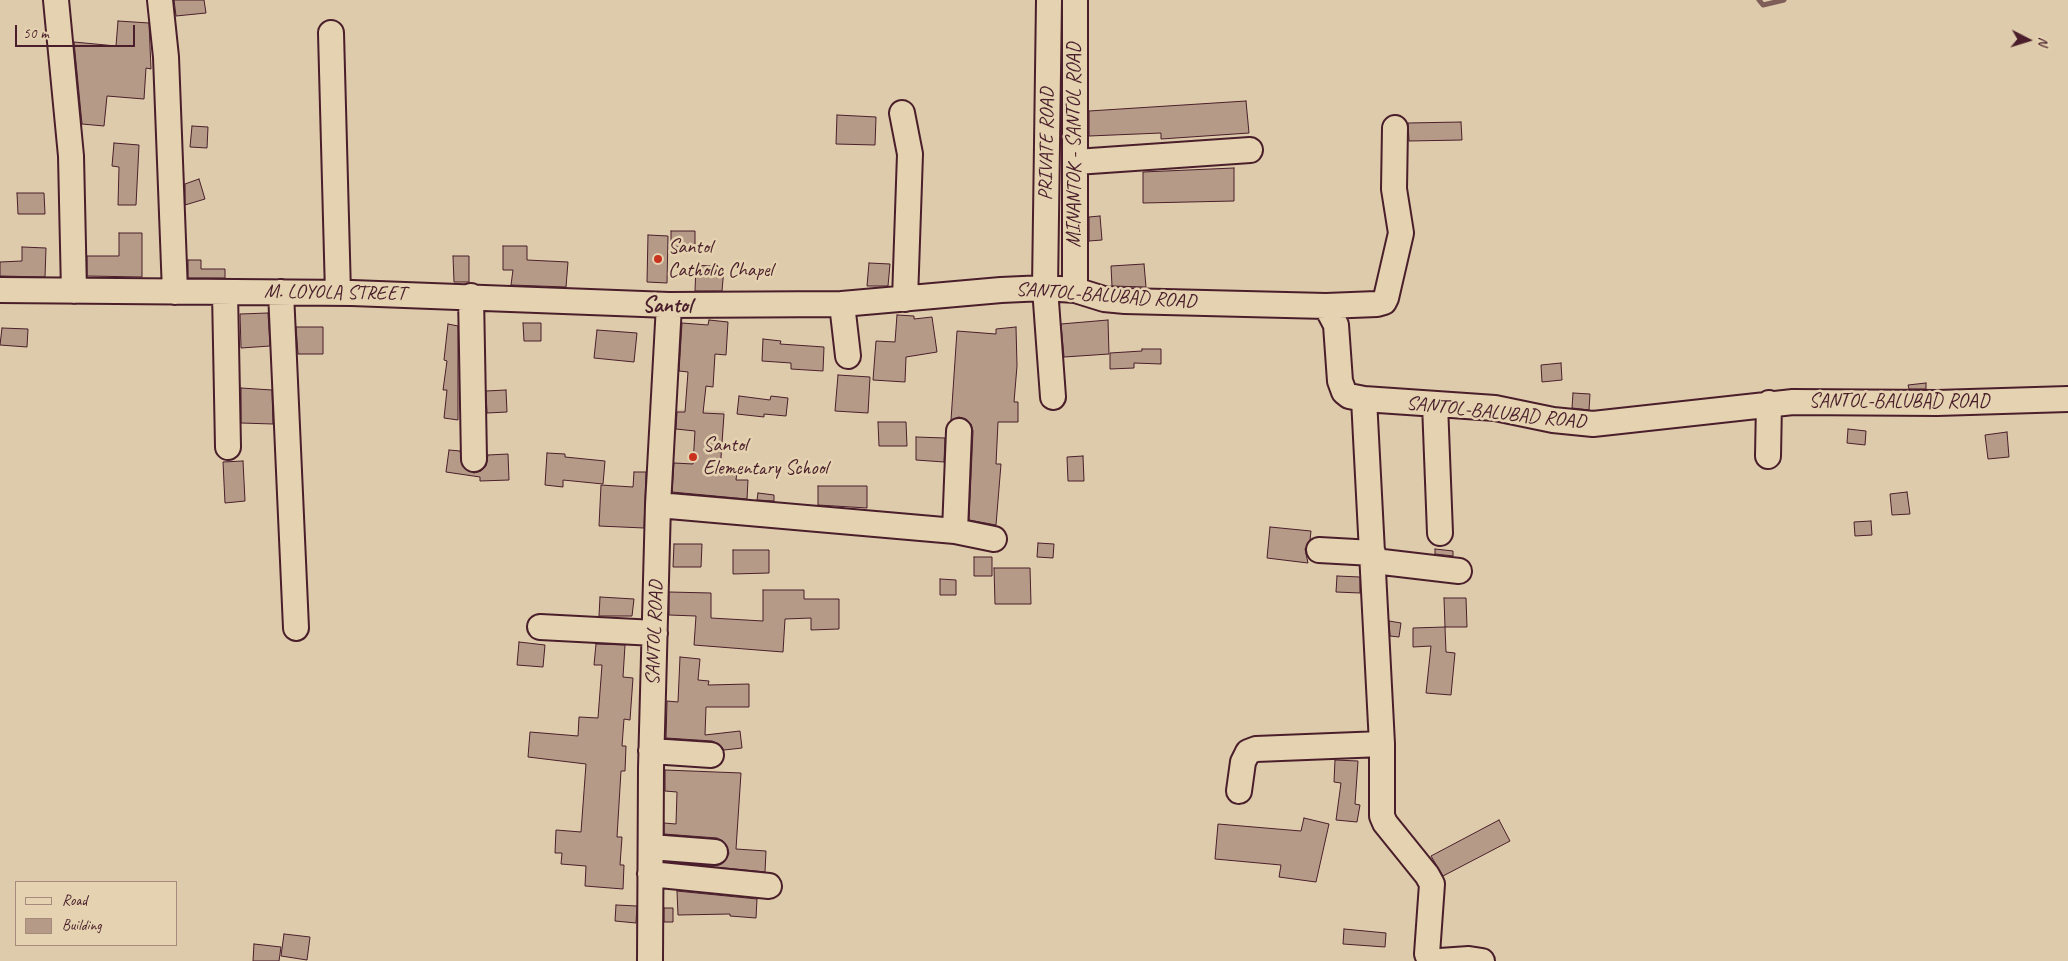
<!DOCTYPE html>
<style>
body{margin:0}
#map{position:relative;width:2068px;height:961px;overflow:hidden;background:#decbab;font-family:Caveat,sans-serif}
canvas{display:block}
.legend{position:absolute;left:15px;top:881px;width:162px;height:65px;box-sizing:border-box;background:#e4d2b0;border:1px solid #a68a7b;margin:0;padding:6px 9px;list-style:none;font-size:15px;color:#4a1f2b}
.legend li{display:flex;align-items:center;gap:10px;height:25px}
.legend b{width:25px;border:1px solid #a68a7b}
.north{position:absolute;left:2003px;top:15px;width:50px;height:50px;-webkit-text-stroke:4px #e4d2b0;paint-order:stroke;rotate:95deg;font-size:14px;font-weight:700;line-height:20px;text-align:center;color:#4a1f2b}
.north::after{content:'';display:block;margin:auto;width:18px;height:22px;background:#4a1f2b;clip-path:polygon(50% 0,100% 100%,50% 72%,0 100%)}
.scale{position:absolute;left:15px;top:25px;width:120px;height:22px;box-sizing:border-box;border:2px solid #4a1f2b;border-top:0;padding-left:6px;font-size:15px;line-height:18px;white-space:nowrap;color:#4a1f2b;-webkit-text-stroke:4px #e4d2b0;paint-order:stroke}
</style>
<div id="map">
<canvas width="2068" height="961"></canvas>
<ul class="legend">
<li><b style="height:6px;background:#e4d2b0"></b>Road</li>
<li><b style="height:14px;background:#b59a87"></b>Building</li>
</ul>
<div class="north">N</div>
<div class="scale">50 m</div>
</div>
<script>
const ctx = document.querySelector('canvas').getContext('2d');
ctx.lineJoin = 'round';
function fill(path, color) {
  ctx.fillStyle = color;
  ctx.fill(path, 'evenodd');
}
function toPath(rows) {
  const path = new Path2D();
  for (const r of rows) {
    path.moveTo(r[0], r[1]);
    for (let i = 2; i < r.length; i += 2) path.lineTo(r[i], r[i + 1]);
  }
  return path;
}
function stroke(path, color, width, dash) {
  ctx.strokeStyle = color;
  ctx.lineWidth = width;
  ctx.lineCap = dash ? 'butt' : 'round';
  ctx.setLineDash(dash || []);
  ctx.stroke(path);
}
function write(font, color, halo, rows, align = 'center') {
  ctx.font = font + ' Caveat,sans-serif';
  ctx.lineWidth = 5;
  ctx.setLineDash([]);
  ctx.textBaseline = 'middle';
  ctx.strokeStyle = halo;
  ctx.fillStyle = color;
  for (const [text, x, y, turn = 0] of rows) {
    ctx.save();
    ctx.translate(x, y);
    ctx.rotate((+turn || 0) * Math.PI / 180);
    ctx.textAlign = isNaN(turn) ? turn : align;
    if (halo) ctx.strokeText(text, 0, 0);
    ctx.fillText(text, 0, 0);
    ctx.restore();
  }
}
fill(toPath([
 [667,409,725,411,719,506,662,503]
]), '#d2bca0');
stroke(toPath([
 [1759,0,1763,5,1784,0]
]), '#7f5d59', 5);
const building = toPath([
 [174,0,204,0,206,13,176,16,174,0],
 [118,21,149,23,151,69,146,68,144,99,107,96,104,126,82,124,74,42,116,46,118,21],
 [1246,101,1249,133,1161,139,1161,133,1089,136,1089,111,1246,101],
 [837,115,876,117,875,145,836,144,837,115],
 [1461,122,1462,140,1409,141,1408,123,1461,122],
 [192,126,208,127,207,148,190,147,192,126],
 [114,143,139,145,136,205,118,205,119,167,112,166,114,143],
 [1234,168,1234,201,1143,203,1143,172,1234,168],
 [199,179,205,199,185,205,185,184,199,179],
 [17,193,44,193,45,214,18,214,17,193],
 [1100,216,1102,240,1089,241,1089,217,1100,216],
 [671,231,695,231,695,247,671,247,671,231],
 [119,233,142,233,142,277,87,276,87,256,119,256,119,233],
 [648,235,668,236,667,283,647,282,648,235],
 [503,246,527,246,527,260,568,262,566,287,511,285,513,270,503,270,503,246],
 [22,247,46,248,45,277,0,276,0,262,22,261,22,247],
 [453,256,469,256,469,282,454,282,453,256],
 [188,260,201,260,201,269,225,269,225,278,188,278,188,260],
 [869,263,890,264,888,286,867,286,869,263],
 [1144,264,1146,287,1112,286,1111,266,1144,264],
 [696,265,724,267,722,291,695,291,696,265],
 [268,313,270,346,241,348,240,314,268,313],
 [897,315,914,316,914,319,932,317,937,352,906,357,905,382,873,380,876,341,895,342,897,315],
 [709,320,728,322,726,355,715,354,713,387,706,386,703,413,724,414,720,471,737,472,736,480,748,480,747,499,672,492,674,463,693,464,695,431,676,429,677,412,685,412,688,372,679,371,682,323,708,325,709,320],
 [1108,320,1109,354,1064,357,1061,324,1108,320],
 [523,323,541,323,541,341,524,341,523,323],
 [448,324,458,326,458,420,444,418,447,390,443,390,447,361,444,360,448,324],
 [296,327,323,327,323,354,298,354,296,327],
 [1016,327,1017,366,1014,402,1018,402,1018,422,998,422,996,464,1001,464,996,525,969,520,973,431,971,424,966,419,959,417,951,420,957,331,996,334,996,329,1016,327],
 [2,328,28,329,27,347,0,345,2,328],
 [597,330,637,333,634,362,594,358,597,330],
 [763,339,781,341,780,344,824,347,823,371,791,369,791,363,762,361,763,339],
 [1142,349,1161,349,1161,364,1134,363,1134,368,1110,369,1110,353,1142,351,1142,349],
 [1561,363,1562,380,1542,382,1541,365,1561,363],
 [838,375,870,377,868,413,835,411,838,375],
 [1926,383,1926,389,1909,389,1908,385,1926,383],
 [241,388,272,390,273,424,241,423,241,388],
 [506,390,507,412,487,413,486,391,506,390],
 [1573,393,1590,394,1589,410,1572,408,1573,393],
 [739,396,770,400,771,396,788,398,786,416,764,414,764,417,737,414,739,396],
 [878,422,906,422,907,446,879,446,878,422],
 [1848,429,1866,431,1865,445,1847,443,1848,429],
 [2007,432,2009,457,1988,459,1985,435,2007,432],
 [916,437,945,438,944,462,916,460,916,437],
 [449,450,460,451,463,466,474,473,481,471,486,466,488,455,508,454,509,480,480,481,480,477,446,472,449,450],
 [547,453,565,454,565,457,605,461,603,484,563,480,563,487,545,485,547,453],
 [1083,456,1084,481,1068,481,1067,457,1083,456],
 [243,461,245,501,225,503,223,462,243,461],
 [634,472,646,472,644,528,599,526,601,485,633,487,634,472],
 [818,486,867,486,867,508,818,505,818,486],
 [1907,492,1910,514,1892,515,1890,494,1907,492],
 [758,493,774,495,774,501,757,500,758,493],
 [1871,521,1872,535,1855,536,1854,522,1871,521],
 [1270,527,1311,531,1310,540,1305,549,1308,563,1267,558,1270,527],
 [1038,543,1054,544,1053,558,1037,557,1038,543],
 [674,544,702,544,701,567,673,567,674,544],
 [1435,549,1453,551,1453,556,1435,554,1435,549],
 [733,550,769,550,769,573,733,574,733,550],
 [974,557,992,557,992,576,974,576,974,557],
 [994,568,1030,568,1031,604,995,604,994,568],
 [1337,576,1360,577,1360,593,1336,592,1337,576],
 [940,579,956,580,956,595,940,595,940,579],
 [763,590,804,590,804,599,839,599,839,629,811,630,811,618,785,619,783,652,694,645,696,616,669,615,669,592,711,593,711,618,763,621,763,590],
 [600,597,634,599,632,616,599,616,600,597],
 [1444,598,1466,598,1467,627,1445,627,1444,598],
 [1389,621,1401,623,1399,637,1390,636,1389,621],
 [1445,627,1446,652,1455,653,1451,695,1426,693,1431,646,1413,647,1413,628,1445,627],
 [519,642,545,645,543,667,517,665,519,642],
 [596,644,625,645,623,677,633,678,630,720,624,719,622,746,626,746,625,771,621,771,617,837,622,837,620,865,624,865,623,889,585,886,586,866,561,864,562,853,555,853,556,830,581,832,586,764,528,757,530,732,578,736,579,717,598,718,602,665,594,665,596,644],
 [680,657,700,659,698,680,709,681,708,685,749,684,749,707,706,707,705,735,740,731,742,748,724,750,719,744,712,741,666,738,667,701,678,702,680,657],
 [1335,760,1358,761,1355,804,1360,805,1357,822,1336,820,1341,783,1334,782,1335,760],
 [665,770,741,773,736,849,766,851,765,872,673,863,714,866,726,860,729,853,723,841,717,838,664,834,664,823,676,824,677,792,665,791,665,770],
 [1304,818,1329,824,1316,882,1279,877,1281,865,1215,859,1218,824,1301,831,1304,818],
 [1499,820,1510,841,1443,876,1431,856,1499,820],
 [677,891,757,899,756,918,730,916,730,914,678,915,677,891],
 [616,905,637,906,636,923,615,921,616,905],
 [664,908,673,908,673,922,664,922,664,908],
 [1344,929,1386,933,1385,947,1343,944,1344,929],
 [284,934,310,937,307,960,281,956,284,934],
 [254,944,281,947,279,961,253,961,254,944]
]);
fill(building, '#b59a87');
stroke(building, '#4a1f2b', 1);
const minor = toPath([
 [56,0,71,156,74,291],
 [160,0,166,57,175,292],
 [1049,0,1045,288,1053,397],
 [331,33,338,293],
 [902,113,910,154,905,299],
 [1076,162,1250,150],
 [0,290,352,293,669,305,842,304,1001,290,1045,288,1075,290,1104,299,1125,301,1326,306,1336,325,1340,381,1344,392,1349,396,1364,399,1495,408,1553,420,1593,424,1793,402,1937,403,2068,399],
 [1075,290,1075,0],
 [225,292,228,447],
 [281,292,296,628],
 [471,296,474,459],
 [842,304,848,356],
 [1326,306,1377,304,1384,302,1386,298,1401,233,1394,189,1395,128],
 [1364,399,1382,744,1382,816,1385,823,1427,875,1432,884,1427,954,1430,961],
 [1435,404,1440,533],
 [1768,456,1769,403],
 [658,505,955,531,994,539],
 [955,531,959,431],
 [1319,550,1373,553],
 [1374,561,1459,571],
 [540,627,655,633],
 [651,751,711,755],
 [1239,791,1243,762,1248,752,1256,749,1382,744],
 [651,847,715,852],
 [650,874,769,886],
 [650,961,651,768,658,505,669,305],
 [1440,961,1469,959,1482,961]
]);
stroke(minor, '#4a1f2b', 28);
stroke(minor, '#e4d2b0', 24);
for (const [x, y, r, color] of [
 [658,259,5,"#c8321e"],
 [693,457,5,"#c8321e"]
]) {
  const dot = new Path2D();
  dot.arc(x, y, r, 0, 2 * Math.PI);
  ctx.fillStyle = color;
  ctx.fill(dot);
  stroke(dot, '#e4d2b0', 2);
}
write('20px', '#4a1f2b', '#e4d2b0', [
 ["PRIVATE ROAD",1047,144,-89],
 ["MINANTOK - SANTOL ROAD",1075,145,-90],
 ["M. LOYOLA STREET",335,293,1],
 ["SANTOL-BALUBAD ROAD",1106,296,4],
 ["SANTOL-BALUBAD ROAD",1899,402],
 ["SANTOL-BALUBAD ROAD",1496,413,6],
 ["SANTOL ROAD",655,633,-88]
]);
write('20px', '#4a1f2b', '#e4d2b0', [
 ["Santol",668,248],
 ["Catholic Chapel",668,271],
 ["Santol",703,446],
 ["Elementary School",703,469]
], 'left');
write('bold 22px', '#4a1f2b', '#e4d2b0', [
 ["Santol",667,306]
]);
</script>
